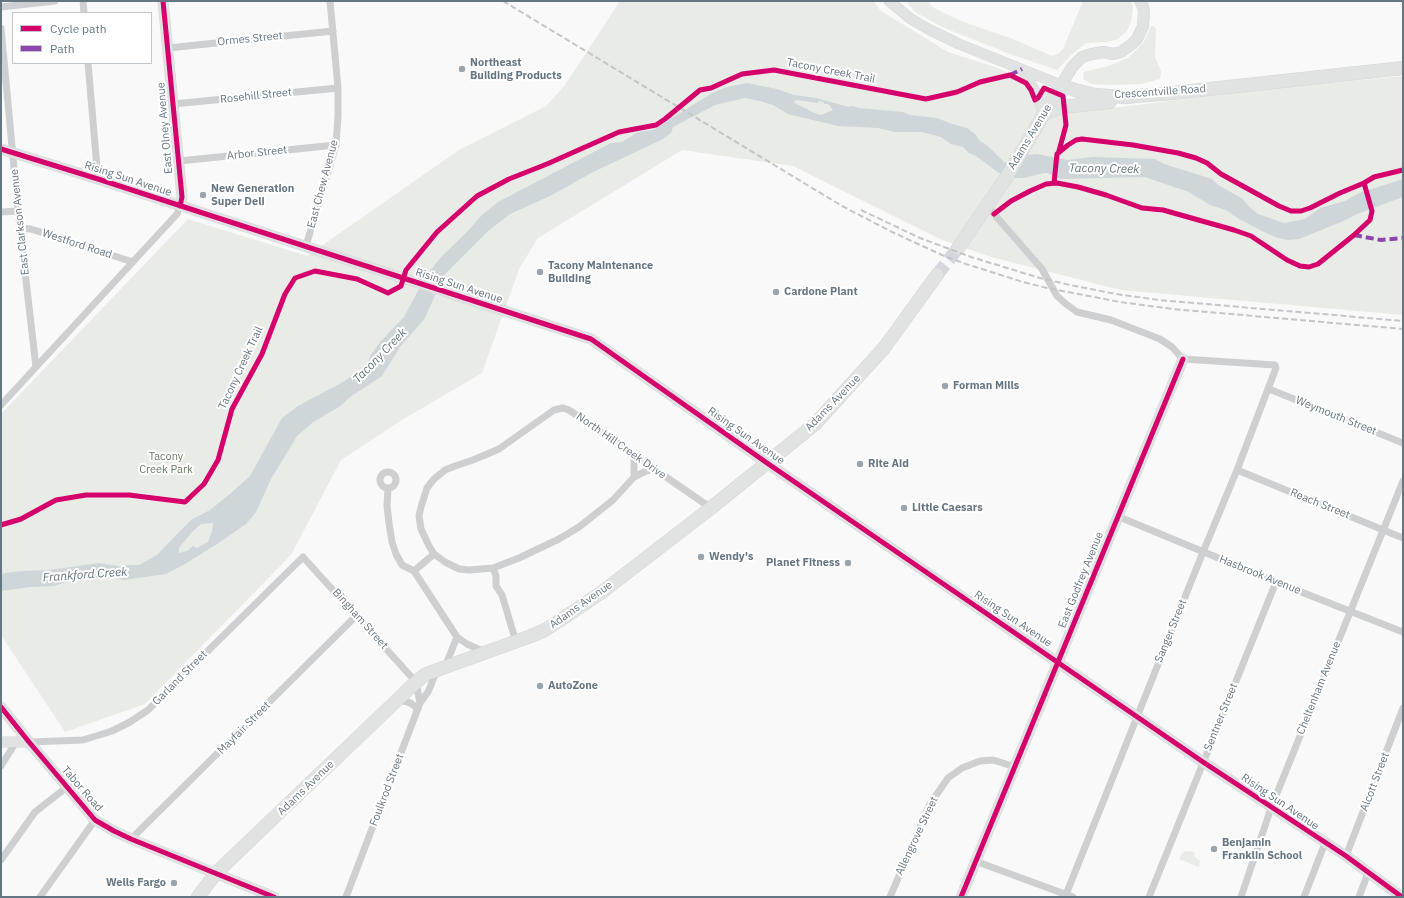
<!DOCTYPE html>
<style>
body{margin:0}
#map{position:relative;width:1404px;height:898px;overflow:hidden;background:#f9f9f9;font-family:"IBM Plex Sans",sans-serif}
canvas{display:block}
.frame{position:absolute;inset:0;border:2px solid #657683;pointer-events:none}
.legend{position:absolute;left:12px;top:12px;width:140px;height:52px;box-sizing:border-box;background:#fff;border:1px solid #c1c8cd;margin:0;padding:5px 7px;list-style:none;font-size:12px;color:#657683}
.legend li{display:flex;align-items:center;gap:8px;height:20px}
.legend b{width:20px;border:1px solid #c1c8cd}
</style>
<div id="map">
<canvas width="1404" height="898"></canvas>
<div class="frame"></div>
<ul class="legend">
<li><b style="height:5px;background:#d6006c"></b>Cycle path</li>
<li><b style="height:5px;background:#8e44ad"></b>Path</li>
</ul>
</div>
<script>
const ctx = document.querySelector('canvas').getContext('2d');
ctx.lineJoin = 'round';
function fill(path, color) {
  ctx.fillStyle = color;
  ctx.fill(path, 'evenodd');
}
function toPath(rows) {
  const path = new Path2D();
  for (const r of rows) {
    if (r.length === 3) {
      path.moveTo(r[0] + r[2], r[1]);
      path.arc(r[0], r[1], r[2], 0, 2 * Math.PI);
      continue;
    }
    path.moveTo(r[0], r[1]);
    for (let i = 2; i < r.length; i += 2) path.lineTo(r[i], r[i + 1]);
  }
  return path;
}
function stroke(path, color, width, dash) {
  ctx.strokeStyle = color;
  ctx.lineWidth = width;
  ctx.lineCap = dash ? 'butt' : 'round';
  ctx.setLineDash(dash || []);
  ctx.stroke(path);
}
function write(font, color, halo, rows, align = 'center') {
  ctx.font = font + ' "IBM Plex Sans",sans-serif';
  ctx.lineWidth = 4;
  ctx.setLineDash([]);
  ctx.textBaseline = 'middle';
  ctx.strokeStyle = halo;
  ctx.fillStyle = color;
  for (const [text, x, y, turn = 0] of rows) {
    ctx.save();
    ctx.translate(x, y);
    ctx.rotate((+turn || 0) * Math.PI / 180);
    ctx.textAlign = isNaN(turn) ? turn : align;
    if (halo) ctx.strokeText(text, 0, 0);
    ctx.fillText(text, 0, 0);
    ctx.restore();
  }
}
fill(toPath([
 [620,1,873,1,881,11,948,52,998,68,1087,111,1269,89,1403,76,1403,315,1121,290,991,257,940,239,793,166,682,150,538,238,519,269,482,373,402,420,341,460,291,555,145,704,65,732,1,635,1,414,188,219,307,256,459,150,546,106,565,85],
 [906,1,927,1,934,8,950,16,966,23,1013,39,1052,56,1058,54,1063,49,1083,1,1132,1,1133,8,1131,22,1127,31,1118,39,1107,42,1086,43,1071,55,1057,70,1010,54,942,27,915,12],
 [1151,26,1154,26,1156,29,1155,57,1161,71,1160,79,1141,84,1110,85,1092,84,1083,79,1084,72,1108,66,1128,58,1144,42],
 [1185,851,1194,852,1195,857,1200,861,1199,867,1179,859,1182,853]
]), '#e8ebe6');
fill(toPath([
 [747,83,777,89,794,95,816,98,849,107,853,106,859,108,903,112,910,115,937,118,952,124,967,128,975,134,980,141,988,146,1005,163,1020,156,1037,154,1067,160,1093,157,1155,159,1164,164,1212,179,1218,185,1243,199,1248,206,1258,214,1284,223,1305,219,1320,208,1345,201,1359,193,1403,179,1403,197,1357,214,1341,222,1299,239,1288,240,1275,237,1262,231,1239,219,1226,210,1210,205,1189,192,1145,177,1061,179,1048,173,1044,173,1024,178,1012,178,999,173,976,156,969,153,963,147,951,144,941,137,922,132,894,132,878,128,838,126,788,114,773,105,760,101,745,98,715,105,673,127,671,133,661,140,593,172,550,196,510,214,488,231,444,275,425,318,400,347,382,376,350,397,339,407,313,422,297,436,271,479,256,512,246,524,217,544,185,564,166,574,124,580,108,576,98,578,88,575,74,581,63,583,54,586,30,587,1,591,1,575,5,573,22,571,49,570,99,563,124,567,127,565,139,565,157,555,191,520,210,510,231,493,250,476,282,418,298,406,343,382,366,367,371,355,380,342,404,317,426,276,441,257,467,232,482,215,498,202,611,143,622,142,638,132,653,130,712,93,727,87],
 [797,100,817,103,819,101,824,102,824,104,828,104,833,110,821,115,814,113,793,102],
 [213,523,212,532,208,542,197,548,193,546,187,551,179,553,179,548,192,532,201,524]
]), '#ced6d9');
stroke(toPath([
 [937,275,958,248]
]), '#d4d8dc', 13, [13, 6]);
const secondary = toPath([
 [163,1,182,197,180,206],
 [889,1,911,19,930,30,959,44,1061,85],
 [1022,69,1035,91,1044,114],
 [1,149,98,179,591,339,767,463,1203,762,1346,856,1402,897],
 [1,707,29,742,95,820,114,831,131,839,274,897],
 [1,742,29,742],
 [961,897,1183,359]
]);
const primary = toPath([
 [1061,85,1073,66,1082,57,1092,54,1103,52,1113,54,1121,52,1132,44,1137,39,1143,26,1144,12,1143,6,1140,1]
]);
const highway = toPath([
 [1044,114,1061,107,1110,102],
 [958,248,1006,178,1061,85,1075,90,1095,95,1125,97,1173,93,1403,68],
 [198,897,216,873,416,682,426,674,531,636,545,630,571,613,602,592,711,508,815,424,884,348,937,275]
]);
stroke(secondary, '#d5d6d7', 11);
stroke(primary, '#d5d6d7', 12);
stroke(highway, '#d5d6d6', 14);
stroke(toPath([
 [83,1,84,13],
 [1,7,55,1],
 [1,28,18,211,36,367],
 [168,48,333,31],
 [88,63,98,179],
 [173,104,338,88],
 [179,161,336,145],
 [987,206,1042,269,1057,296,1066,304,1077,312,1111,320,1160,339,1172,347,1183,359,1275,365,1276,368,1237,470,1203,552,1065,897],
 [1,212,18,211],
 [20,228,31,229,133,262],
 [306,246,336,145,338,116,338,88,330,1],
 [1269,389,1403,443],
 [1,405,177,214,180,206],
 [634,455,634,477],
 [655,469,646,471,634,477,613,500,579,527,559,539,519,558,493,568,469,570,459,569,445,562,434,554,429,546,421,529,419,516,421,507,427,488,434,479,445,470,455,466,473,460,499,449,554,410,563,408,569,410,711,508],
 [1237,470,1403,538],
 [388,480,8],
 [388,488,387,506,389,523,392,542,396,554,402,565,414,571,457,637],
 [1117,516,1276,582,1403,632],
 [493,568,496,576,496,586,502,595,516,642],
 [414,571,434,554],
 [445,667,457,637,467,644,485,652],
 [397,700,408,702,412,704,418,709],
 [420,703,428,692,437,670],
 [29,742,83,740,112,731,130,722,148,710,303,557,416,682,420,703,346,897],
 [1,766,16,742],
 [131,839,356,616],
 [1346,856,1403,708],
 [1,860,35,812,67,787],
 [975,861,1073,897],
 [40,897,95,820],
 [890,897,930,804,948,778,962,768,980,761,993,760,1015,767],
 [1149,897,1276,582],
 [1241,897,1271,808,1403,481],
 [1304,897,1325,843],
 [1359,897,1368,873]
]), '#cecfd0', 7);
stroke(secondary, '#e1e2e2', 10);
stroke(primary, '#e1e2e2', 11);
stroke(highway, '#e1e2e2', 13);
stroke(toPath([
 [503,1,842,206,892,232,942,255,966,264,1023,282,1047,288,1120,302,1173,309,1403,329],
 [861,210,920,238,971,257,1040,278,1070,285,1116,294,1159,300,1403,321]
]), '#c3c5c6', 2, [6, 3]);
stroke(toPath([
 [1010,75,1022,69],
 [1354,235,1381,240,1403,238]
]), '#8e44ad', 4, [8, 4]);
stroke(toPath([
 [163,1,182,197,180,206],
 [1,149,98,179,591,339,767,463,1203,762,1346,856,1402,897],
 [1054,183,1057,154,1068,145,1076,140,1082,139,1133,145,1178,153,1196,158,1207,163,1221,174,1279,206,1291,211,1301,211,1310,208,1340,193,1364,183,1374,177,1403,170],
 [994,214,1011,201,1030,191,1046,184,1057,183,1078,187,1106,195,1142,208,1163,210,1234,230,1251,236,1287,260,1300,266,1309,267,1318,264,1354,235,1370,220,1372,211,1364,183],
 [1,525,21,519,56,500,86,495,129,495,185,502,204,484,218,460,232,409,262,354,285,294,295,278,315,271,357,279,388,293,401,286,406,270,437,232,477,196,509,179,547,164,619,132,656,125,665,119,700,90,711,88,742,74,774,70,926,99,957,92,980,82,1010,75,1026,83,1031,90,1035,100,1038,98,1044,88,1063,96,1066,125,1059,151],
 [1,707,29,742,95,820,114,831,131,839,274,897],
 [961,897,1183,359]
]), '#d6006c', 5);
for (const [x, y, r, color] of [
 [462,69,4,"#99a4ac"],
 [203,195,4,"#99a4ac"],
 [540,272,4,"#99a4ac"],
 [776,292,4,"#99a4ac"],
 [945,386,4,"#99a4ac"],
 [860,464,4,"#99a4ac"],
 [904,508,4,"#99a4ac"],
 [701,557,4,"#99a4ac"],
 [848,563,4,"#99a4ac"],
 [540,686,4,"#99a4ac"],
 [1214,849,4,"#99a4ac"],
 [174,883,4,"#99a4ac"]
]) {
  const dot = new Path2D();
  dot.arc(x, y, r, 0, 2 * Math.PI);
  ctx.fillStyle = color;
  ctx.fill(dot);
  stroke(dot, '#fff', 1.5);
}
write('11px', '#657683', '#fff', [
 ["Ormes Street",250,39,-6],
 ["Tacony Creek Trail",831,71,11],
 ["Crescentville Road",1160,92,-4],
 ["Rosehill Street",256,96,-6],
 ["East Olney Avenue",165,128,-95],
 ["Adams Avenue",1030,137,-59],
 ["Arbor Street",257,153,-6],
 ["Rising Sun Avenue",128,179,18],
 ["East Chew Avenue",323,184,-75],
 ["East Clarkson Avenue",20,222,-96],
 ["Westford Road",77,244,18],
 ["Rising Sun Avenue",459,286,18],
 ["Tacony Creek Trail",241,368,-65],
 ["Adams Avenue",833,403,-46],
 ["Weymouth Street",1336,416,22],
 ["Rising Sun Avenue",746,436,35],
 ["North Hill Creek Drive",621,446,35],
 ["Reach Street",1320,504,22],
 ["Hasbrook Avenue",1260,575,22],
 ["East Godfrey Avenue",1081,580,-68],
 ["Adams Avenue",581,605,-35],
 ["Bingham Street",360,619,48],
 ["Rising Sun Avenue",1013,619,34],
 ["Sanger Street",1171,631,-68],
 ["Garland Street",180,678,-45],
 ["Cheltenham Avenue",1319,688,-68],
 ["Sentner Street",1221,717,-68],
 ["Mayfair Street",244,728,-45],
 ["Alcott Street",1375,782,-69],
 ["Adams Avenue",306,788,-44],
 ["Tabor Road",82,789,49],
 ["Foulkrod Street",387,790,-69],
 ["Rising Sun Avenue",1280,802,34],
 ["Allengrove Street",917,836,-65]
]);
write('bold 11px', '#657683', '#fff', [
 ["Northeast",470,63],
 ["Building Products",470,76],
 ["New Generation",211,189],
 ["Super Deli",211,202],
 ["Tacony Maintenance",548,266],
 ["Building",548,279],
 ["Cardone Plant",784,292],
 ["Forman Mills",953,386],
 ["Rite Aid",868,464],
 ["Little Caesars",912,508],
 ["Wendy's",709,557],
 ["Planet Fitness",840,563,"right"],
 ["AutoZone",548,686],
 ["Benjamin",1222,843],
 ["Franklin School",1222,856],
 ["Wells Fargo",166,883,"right"]
], 'left');
write('11px', '#687a64', '#fff', [
 ["Tacony",166,457],
 ["Creek Park",166,470]
]);
write('italic 12px', '#60757c', '#fff', [
 ["Tacony Creek",1104,169,1],
 ["Tacony Creek",380,356,-46],
 ["Frankford Creek",85,575,-4]
]);
</script>
